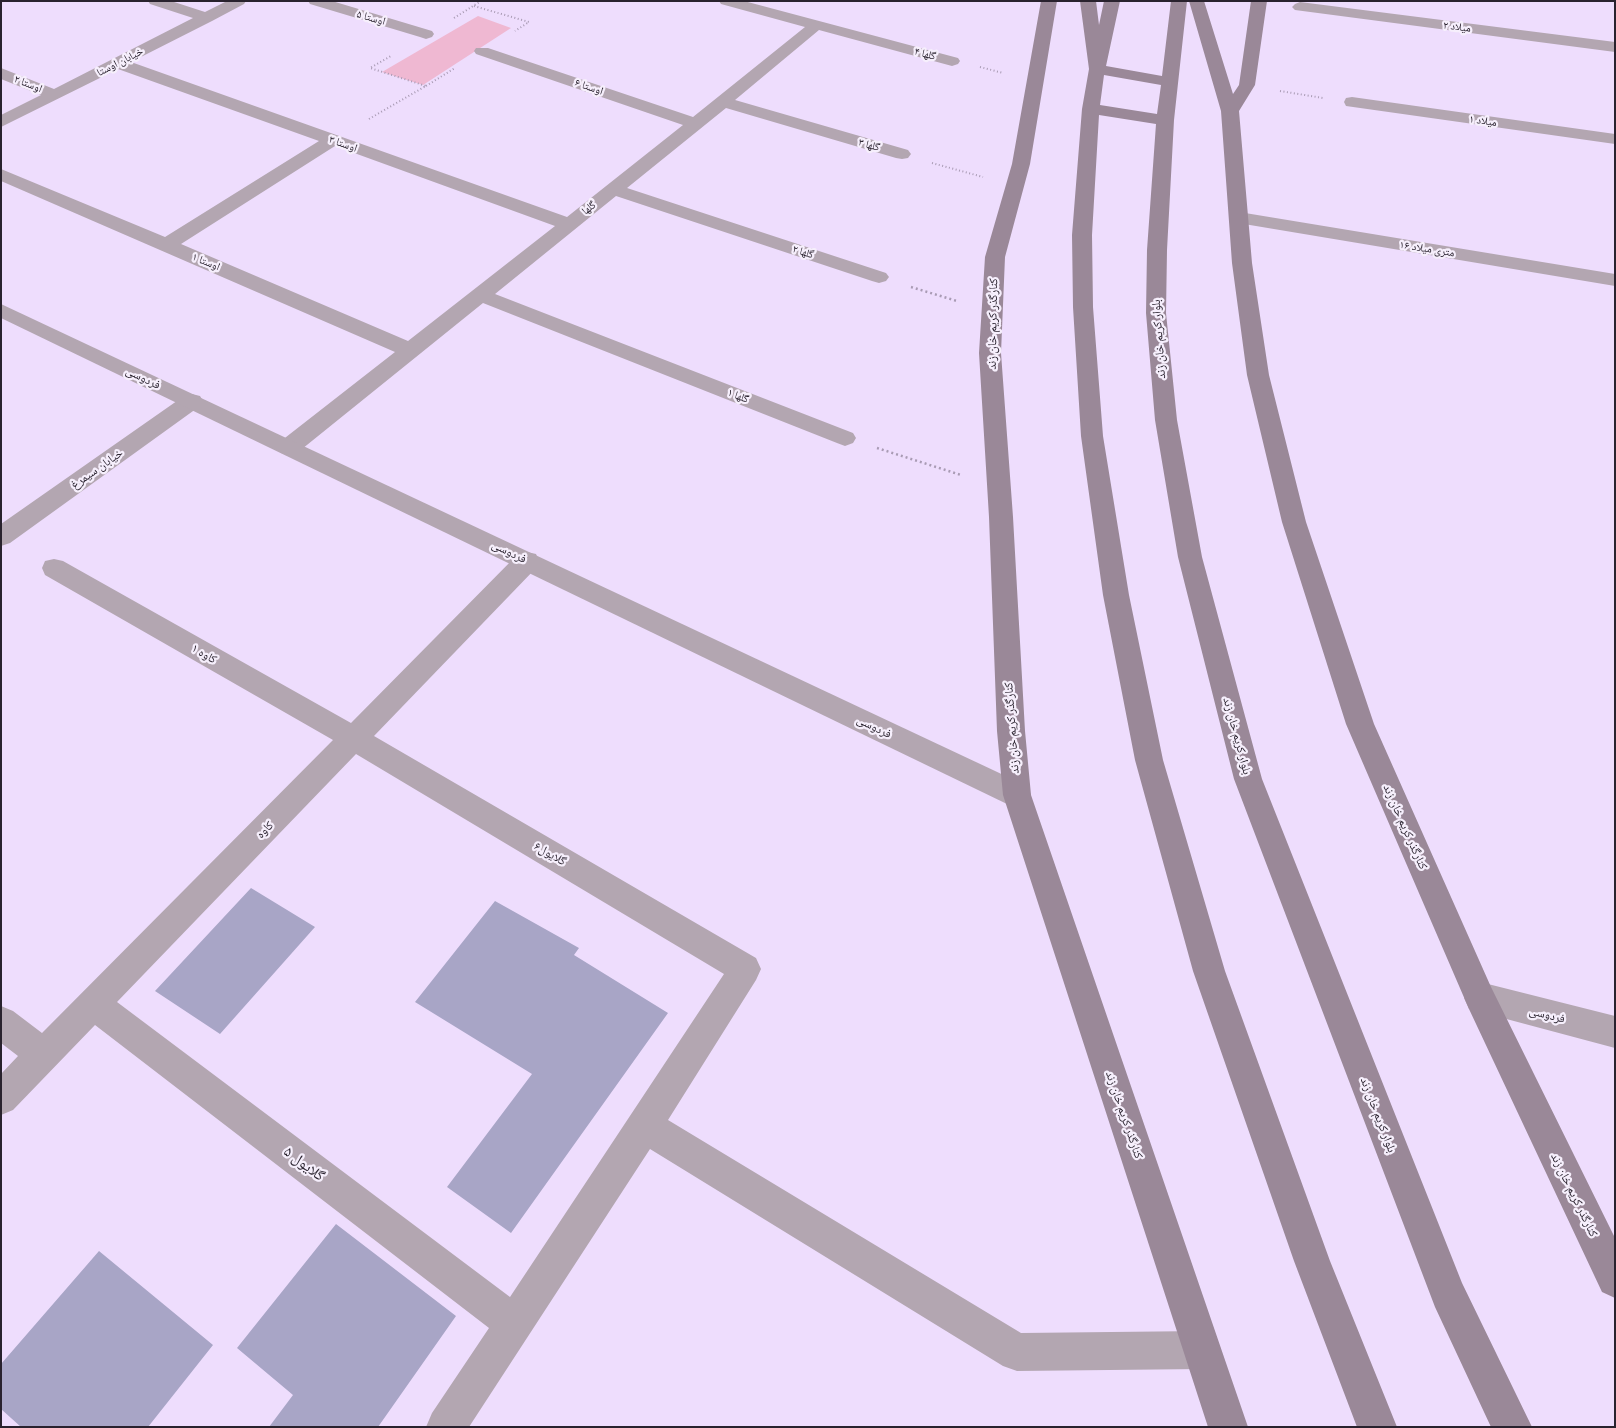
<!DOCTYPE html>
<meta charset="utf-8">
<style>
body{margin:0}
#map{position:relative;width:1616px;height:1428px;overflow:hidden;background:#eeddfd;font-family:"IBM Plex Sans",sans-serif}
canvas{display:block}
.frame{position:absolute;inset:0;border:2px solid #29222e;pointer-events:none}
</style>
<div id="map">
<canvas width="1616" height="1428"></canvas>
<div class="frame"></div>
</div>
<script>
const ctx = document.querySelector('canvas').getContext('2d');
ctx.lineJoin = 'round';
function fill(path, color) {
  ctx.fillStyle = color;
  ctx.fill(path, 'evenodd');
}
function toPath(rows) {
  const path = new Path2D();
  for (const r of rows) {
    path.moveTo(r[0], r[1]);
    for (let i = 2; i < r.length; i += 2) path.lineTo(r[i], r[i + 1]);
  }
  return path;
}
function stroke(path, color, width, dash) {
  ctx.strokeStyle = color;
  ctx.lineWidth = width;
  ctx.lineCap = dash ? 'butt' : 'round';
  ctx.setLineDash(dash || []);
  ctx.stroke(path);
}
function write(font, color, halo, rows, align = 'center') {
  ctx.font = font + ' "IBM Plex Sans","Noto Naskh Arabic",sans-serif';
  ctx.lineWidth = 4.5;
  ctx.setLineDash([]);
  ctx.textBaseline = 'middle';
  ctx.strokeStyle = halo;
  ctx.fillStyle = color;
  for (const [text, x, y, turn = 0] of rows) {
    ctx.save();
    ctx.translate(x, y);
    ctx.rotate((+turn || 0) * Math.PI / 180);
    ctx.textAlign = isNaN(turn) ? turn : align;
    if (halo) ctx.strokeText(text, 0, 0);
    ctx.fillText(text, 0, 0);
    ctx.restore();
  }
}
fill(toPath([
 [478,16,511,28,423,85,382,72]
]), '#efb8d2');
fill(toPath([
 [251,888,315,927,220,1034,155,991],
 [495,901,579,948,574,955,668,1013,511,1233,447,1187,532,1074,415,1002],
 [336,1224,456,1316,378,1427,269,1427,293,1395,237,1348],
 [99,1251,213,1345,148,1427,21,1427,1,1409,1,1364]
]), '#a8a5c6');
stroke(toPath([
 [474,6,529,22,515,31],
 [454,18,481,1],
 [980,67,1003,73],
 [426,86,455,68],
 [1280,91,1323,98],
 [369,119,426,86,370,68,391,56],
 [932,163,983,177]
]), '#a99bb4', 2, [1, 2.5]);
stroke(toPath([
 [911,287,957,301],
 [877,448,961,475]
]), '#a99bb4', 2.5, [2, 3]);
fill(toPath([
 [148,1,171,1,205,12,227,1,246,1,244,4,212,21,131,62,567,217,683,125,476,54,474,51,476,48,488,48,693,117,805,27,721,4,719,1,744,1,958,58,960,61,958,64,952,66,819,30,735,100,908,150,911,154,908,158,902,159,896,158,726,108,627,188,886,273,889,277,886,281,879,283,872,281,616,196,495,294,853,433,856,438,853,443,845,446,837,443,483,303,297,453,289,455,281,453,278,447,281,441,395,352,1,181,1,169,165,237,319,141,118,69,1,127,1,115,41,95,1,79,1,68,54,89,193,18,150,4,148,1],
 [335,146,555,226,408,341,181,244,335,146],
 [308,1,332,1,432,31,434,34,432,37,426,39,420,37,310,4,308,1],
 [1300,2,1615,42,1615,52,1295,10,1292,7,1295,4,1300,2],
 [1352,97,1615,134,1615,144,1346,106,1344,102,1346,98,1352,97],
 [1239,212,1615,274,1615,286,1232,222,1230,218,1232,214,1239,212],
 [192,394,200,396,203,401,200,406,10,543,1,546,1,524,184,396,192,394],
 [527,552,536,554,539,561,536,568,374,736,756,958,761,969,756,980,668,1120,1021,1333,1202,1331,1216,1336,1221,1350,1216,1364,1202,1369,1017,1371,1003,1366,650,1149,469,1427,426,1427,432,1413,489,1328,95,1025,13,1110,1,1115,1,1074,18,1056,1,1043,1,1006,13,1011,42,1033,333,740,45,575,42,568,45,561,54,559,63,561,351,723,518,554,527,552],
 [356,754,724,974,510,1297,117,1002,356,754],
 [1480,982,1615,1016,1615,1048,1469,1009,1464,998,1469,987,1480,982]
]), '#b3a6b1');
fill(toPath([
 [1,304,1027,786,1031,795,1027,804,1017,807,1007,804,1,318,1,304]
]), '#b3a6b1');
fill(toPath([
 [1041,1,1057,1,1030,164,1005,257,1001,353,1013,517,1025,731,1031,795,1248,1427,1208,1427,1003,795,997,731,989,517,979,353,985,257,1012,164,1041,1],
 [1080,1,1096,1,1099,25,1104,1,1120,1,1106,66,1162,76,1171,1,1187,1,1174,120,1167,250,1166,313,1177,420,1202,557,1262,779,1462,1283,1532,1427,1491,1427,1435,1307,1234,779,1178,557,1155,420,1146,313,1147,250,1156,124,1099,115,1092,235,1093,307,1103,436,1129,595,1163,760,1225,971,1330,1261,1397,1427,1357,1427,1294,1261,1193,971,1135,760,1103,595,1081,436,1073,307,1072,235,1082,109,1089,69,1080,1],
 [1104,75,1161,85,1157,114,1100,105,1104,75],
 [1189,1,1204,1,1233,94,1239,85,1251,1,1267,1,1255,85,1239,111,1252,263,1269,375,1306,522,1374,724,1491,987,1615,1238,1615,1298,1602,1292,1469,1009,1346,724,1282,522,1247,375,1232,263,1221,111,1189,1]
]), '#9a8898');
write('11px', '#29222e', '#f6effc', [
 ["اوستا ۵",371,18,16],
 ["میلاد ۲",1457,27,7],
 ["گلها ۴",925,54,15],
 ["خیابان اوستا",120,62,-27],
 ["اوستا ۲",28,84,22],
 ["اوستا ۶",589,87,19],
 ["میلاد ۱",1483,121,8],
 ["اوستا ۳",343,144,20],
 ["گلها ۳",869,145,16],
 ["گلها",589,208,-38],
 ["۱۶ متری میلاد",1427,249,9],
 ["گلها ۲",803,252,18],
 ["اوستا ۱",206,262,23],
 ["گلها ۱",738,396,21]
]);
write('12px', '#29222e', '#f6effc', [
 ["کنارگذر کریم خان زند",993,324,-89],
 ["بلوار کریم خان زند",1159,339,-94],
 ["فردوسی",143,378,26],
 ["خیابان سیمرغ",97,469,-35],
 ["فردوسی",509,552,26],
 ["کاوه ۱",204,654,30],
 ["فردوسی",874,727,26],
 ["کنارگذر کریم خان زند",1012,728,-94],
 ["بلوار کریم خان زند",1237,736,75],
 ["کنارگذر کریم خان زند",1405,827,66],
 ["کاوه",265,830,-45],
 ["گلایول۶",550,854,30],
 ["فردوسی",1547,1015,14],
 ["کنارگذر کریم خان زند",1124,1115,71],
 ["بلوار کریم خان زند",1378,1115,69],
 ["کنارگذر کریم خان زند",1574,1195,64]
]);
write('15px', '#29222e', '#f6effc', [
 ["گلایول ۵",304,1164,37]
]);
</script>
